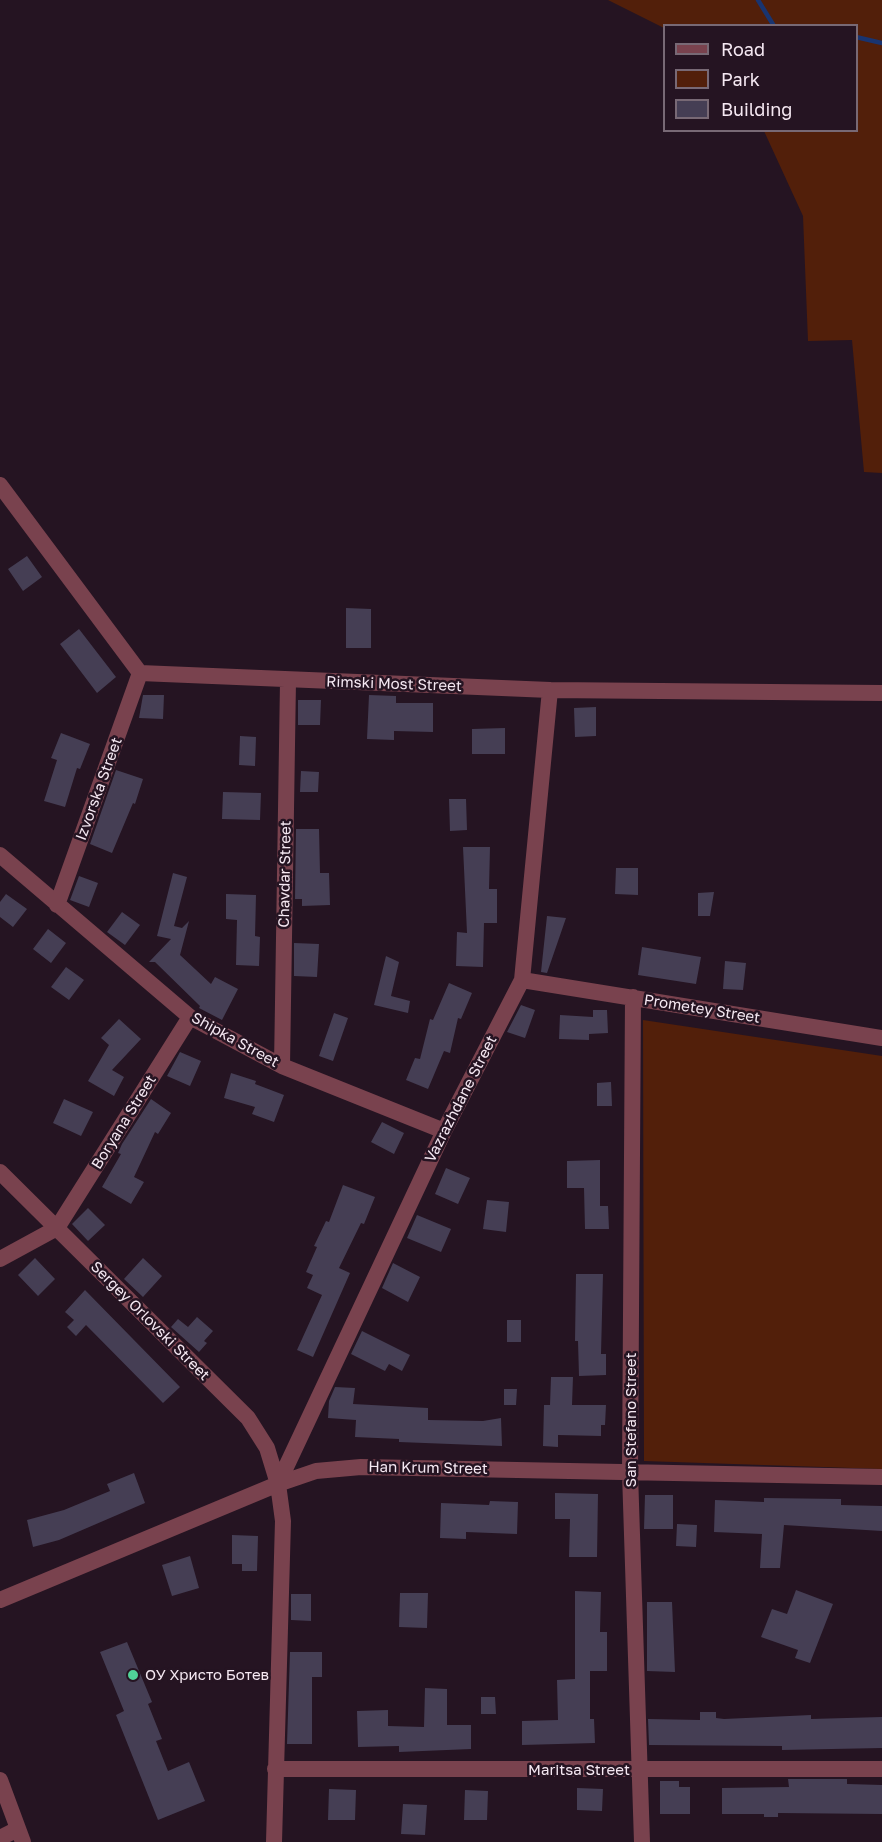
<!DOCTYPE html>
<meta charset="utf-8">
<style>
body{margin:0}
#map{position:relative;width:882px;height:1842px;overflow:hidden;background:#251422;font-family:"Golos Text",sans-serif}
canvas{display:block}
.legend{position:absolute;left:663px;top:24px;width:195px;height:108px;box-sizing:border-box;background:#251422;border:2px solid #786975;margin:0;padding:8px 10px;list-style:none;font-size:18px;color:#f5e8f2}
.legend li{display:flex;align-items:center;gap:12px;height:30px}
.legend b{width:30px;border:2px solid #786975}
</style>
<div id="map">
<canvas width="882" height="1842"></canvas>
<ul class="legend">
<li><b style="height:8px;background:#79424e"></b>Road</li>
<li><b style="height:16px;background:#521f0a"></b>Park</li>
<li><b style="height:16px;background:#453e54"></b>Building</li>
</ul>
</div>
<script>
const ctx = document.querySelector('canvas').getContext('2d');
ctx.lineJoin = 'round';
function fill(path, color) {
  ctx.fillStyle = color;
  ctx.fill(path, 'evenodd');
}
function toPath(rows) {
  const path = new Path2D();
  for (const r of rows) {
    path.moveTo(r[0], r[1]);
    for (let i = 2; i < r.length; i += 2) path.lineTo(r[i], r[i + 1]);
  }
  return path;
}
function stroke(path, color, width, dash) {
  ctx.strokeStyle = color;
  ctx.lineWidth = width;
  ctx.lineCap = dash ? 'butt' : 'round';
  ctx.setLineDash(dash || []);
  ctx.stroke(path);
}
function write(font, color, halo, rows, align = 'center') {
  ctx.font = font + ' "Golos Text",sans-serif';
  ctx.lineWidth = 5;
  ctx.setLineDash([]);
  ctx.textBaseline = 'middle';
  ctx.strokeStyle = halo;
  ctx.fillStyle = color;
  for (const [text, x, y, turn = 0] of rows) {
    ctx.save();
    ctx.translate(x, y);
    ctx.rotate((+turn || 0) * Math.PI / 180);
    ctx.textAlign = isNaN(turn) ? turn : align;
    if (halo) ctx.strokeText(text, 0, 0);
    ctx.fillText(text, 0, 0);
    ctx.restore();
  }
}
fill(toPath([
 [608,0,882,0,882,473,864,472,852,340,808,341,803,216,764,131,856,130,856,26,664,26,664,28],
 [643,1020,882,1056,882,1469,644,1461]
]), '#521f0a');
stroke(toPath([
 [758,0,774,26],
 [856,37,882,43]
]), '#193470', 4.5);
fill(toPath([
 [27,556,42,577,23,591,8,569],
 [346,608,371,609,371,648,346,648],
 [79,629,116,677,97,693,60,644],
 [143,695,164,695,163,719,139,718],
 [369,695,396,696,396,703,433,703,433,732,394,731,394,740,367,739],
 [298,700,321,700,320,725,298,725],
 [596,707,596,736,575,737,574,708],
 [505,728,505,754,472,754,472,729],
 [61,733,90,744,80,769,77,768,65,807,44,801,57,760,51,758],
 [240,736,256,737,255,766,239,765],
 [116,770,143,779,135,804,133,803,112,853,90,844],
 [301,771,319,772,318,792,300,792],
 [223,792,261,793,260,820,222,819],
 [449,799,466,799,467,830,450,831],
 [296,829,319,829,320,873,329,873,330,905,302,906,302,899,295,899],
 [463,847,490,847,489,889,497,889,497,923,484,923,483,967,456,966,457,932,467,933],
 [616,868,638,868,638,895,615,894],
 [173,873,187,877,174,926,182,928,189,921,180,955,211,984,215,977,238,989,222,1020,199,1008,200,1006,155,962,149,962,171,939,157,936],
 [79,876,98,883,89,907,70,900],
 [714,892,710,916,698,916,698,893],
 [6,894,27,909,13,927,0,917,0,902],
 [226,894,256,895,255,936,260,937,259,966,236,965,237,920,226,919],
 [122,912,140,925,125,945,107,932],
 [547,916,566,918,547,973,541,972],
 [48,929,66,943,51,963,33,949],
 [294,943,319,944,317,977,294,976],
 [642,947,701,957,696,984,638,975],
 [386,956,399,962,391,996,410,1001,408,1013,374,1005],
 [725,961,746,963,743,990,723,989],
 [66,967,84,980,69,1000,51,987],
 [449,983,472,993,461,1019,458,1018,450,1053,444,1051,428,1089,406,1080,415,1058,420,1059,430,1019,433,1020],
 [521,1005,535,1010,525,1038,507,1032],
 [593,1010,607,1010,608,1033,589,1034,589,1040,559,1039,560,1015,593,1017],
 [334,1013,348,1018,333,1061,319,1056],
 [119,1019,141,1039,112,1070,124,1077,114,1096,88,1081,109,1045,101,1038],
 [180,1052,201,1061,190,1086,167,1076],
 [231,1073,256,1081,255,1084,284,1095,274,1122,252,1114,255,1107,224,1098],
 [611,1082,612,1106,597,1106,597,1083],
 [64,1099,93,1112,81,1136,53,1123],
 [151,1099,171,1113,158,1134,155,1132,134,1177,144,1182,131,1204,102,1187,121,1154,118,1153,122,1144],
 [382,1122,404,1133,394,1154,371,1142],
 [600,1160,600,1206,608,1206,609,1229,585,1229,584,1188,567,1188,567,1161],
 [446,1168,470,1178,458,1204,435,1194],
 [343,1185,375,1197,364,1224,361,1223,339,1268,350,1273,313,1357,297,1350,322,1295,307,1288,313,1275,306,1272,317,1247,314,1246,326,1221,329,1222],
 [487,1200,509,1202,506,1232,483,1229],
 [88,1208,105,1225,88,1241,72,1224],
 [417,1215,451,1229,441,1252,407,1238],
 [35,1258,55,1279,38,1296,18,1275],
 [143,1258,162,1276,143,1297,124,1279],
 [393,1263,420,1277,408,1302,382,1288],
 [576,1274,603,1274,601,1354,606,1354,606,1375,579,1376,578,1341,575,1341],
 [85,1290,180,1387,163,1403,86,1325,76,1336,67,1327,74,1320,65,1312],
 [197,1317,213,1331,204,1341,207,1343,199,1352,171,1327,178,1319,188,1327],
 [507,1320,521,1320,521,1342,507,1342],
 [362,1331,410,1355,402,1371,389,1364,385,1371,351,1354],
 [551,1377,573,1377,572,1405,606,1405,605,1425,601,1425,601,1436,558,1435,558,1447,543,1446,544,1405,550,1405],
 [335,1387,355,1388,353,1404,428,1408,428,1420,483,1421,501,1418,502,1446,399,1442,399,1439,355,1437,356,1420,328,1418,329,1401],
 [504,1389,517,1389,516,1405,504,1405],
 [134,1473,145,1503,59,1540,33,1547,27,1520,64,1510,110,1491,107,1484],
 [555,1493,598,1494,597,1557,569,1557,570,1519,555,1519],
 [645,1495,673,1495,673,1529,644,1529],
 [764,1498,841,1499,841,1505,882,1506,882,1531,784,1525,780,1568,760,1568,762,1534,714,1532,715,1500,764,1502],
 [490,1501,518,1502,517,1534,466,1532,466,1539,440,1538,441,1503,489,1505],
 [677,1524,697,1525,696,1547,676,1546],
 [232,1535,258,1536,257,1571,242,1571,242,1564,232,1564],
 [190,1556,199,1588,172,1596,162,1565],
 [796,1590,833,1604,810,1663,795,1658,798,1650,761,1637,772,1609,787,1614],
 [575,1591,601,1592,600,1632,607,1632,607,1671,590,1671,590,1719,594,1719,595,1743,522,1745,522,1721,558,1720,557,1680,575,1679],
 [400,1593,428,1593,427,1628,399,1627],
 [291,1594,311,1594,311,1621,291,1620],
 [647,1602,672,1602,675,1672,647,1671],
 [127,1642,152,1702,148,1704,162,1739,156,1741,168,1771,189,1762,205,1801,158,1820,116,1715,124,1711,100,1652],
 [290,1652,322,1652,322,1677,312,1677,312,1744,287,1744],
 [425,1688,447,1689,447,1725,471,1725,471,1749,399,1752,399,1746,358,1747,357,1711,388,1710,388,1726,424,1727],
 [481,1697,495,1697,496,1714,481,1714],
 [700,1712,716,1712,716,1718,724,1719,811,1715,811,1719,882,1717,882,1748,782,1750,782,1746,649,1745,648,1719,700,1720],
 [788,1779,847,1779,847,1784,882,1785,882,1814,778,1813,778,1817,764,1817,764,1814,722,1814,722,1788,789,1787],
 [660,1781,679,1781,679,1787,690,1787,690,1814,660,1814],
 [577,1788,603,1789,602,1811,577,1810],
 [329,1789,356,1790,355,1820,328,1820],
 [465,1790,488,1791,487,1820,464,1820],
 [403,1804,427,1805,425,1835,401,1834]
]), '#453e54');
stroke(toPath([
 [0,485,140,673,550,690,882,693],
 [0,855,190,1017,282,1066,444,1131],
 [57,905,140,673],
 [522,980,882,1038],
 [633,997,630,1473,642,1842],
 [282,1066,288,681],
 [0,1172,248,1418,267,1448,278,1484,283,1521,274,1842],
 [0,1259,57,1228,190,1017],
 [278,1484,444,1131,522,980,550,690],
 [0,1600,278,1484,316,1471,361,1467,882,1477],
 [275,1769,882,1769],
 [0,1780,23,1842],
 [0,1838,18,1829]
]), '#79424e', 16);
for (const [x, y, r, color] of [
 [133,1675,6,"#50d398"]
]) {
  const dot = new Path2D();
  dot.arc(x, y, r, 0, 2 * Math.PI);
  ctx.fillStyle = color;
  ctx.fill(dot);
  stroke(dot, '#251422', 2);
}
write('15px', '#f5e8f2', '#251422', [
 ["Rimski Most Street",394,684,2],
 ["Izvorska Street",99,789,-70],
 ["Chavdar Street",285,874,-89],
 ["Prometey Street",702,1009,9],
 ["Shipka Street",235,1040,29],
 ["Vazrazhdane Street",461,1099,-63],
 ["Boryana Street",124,1122,-58],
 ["Sergey Orlovski Street",150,1321,45],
 ["San Stefano Street",631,1420,-90],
 ["Han Krum Street",428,1468,1],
 ["Maritsa Street",579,1770]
]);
write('15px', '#f5e8f2', '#251422', [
 ["ОУ Христо Ботев",145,1675]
], 'left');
</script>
